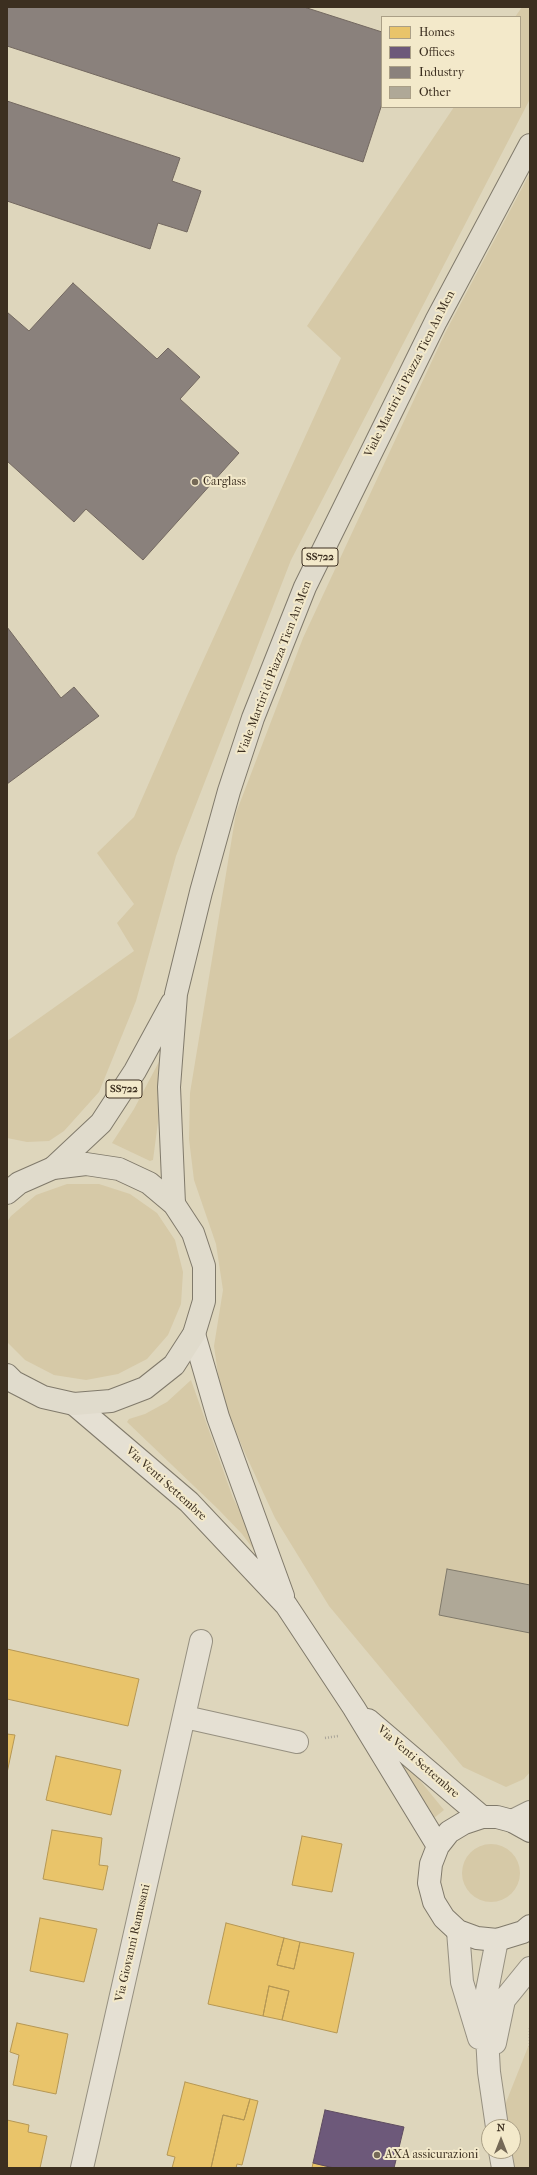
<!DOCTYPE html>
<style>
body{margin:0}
#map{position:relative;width:537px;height:2175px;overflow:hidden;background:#ded6bc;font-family:"IM FELL French Canon",serif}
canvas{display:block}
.frame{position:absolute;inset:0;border:8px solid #3c2f20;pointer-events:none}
.legend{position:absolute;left:381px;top:16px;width:140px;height:92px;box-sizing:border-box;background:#f3e9ca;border:1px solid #aa9f86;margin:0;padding:5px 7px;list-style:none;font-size:12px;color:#3c2f20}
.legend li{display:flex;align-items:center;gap:8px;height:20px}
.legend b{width:20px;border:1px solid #aa9f86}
.north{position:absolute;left:481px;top:2119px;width:40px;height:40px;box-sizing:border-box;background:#f3e9ca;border:1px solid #aa9f86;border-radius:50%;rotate:0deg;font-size:11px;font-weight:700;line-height:16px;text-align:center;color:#3c2f20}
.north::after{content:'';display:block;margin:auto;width:14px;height:18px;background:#756957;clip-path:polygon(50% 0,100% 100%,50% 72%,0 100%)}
</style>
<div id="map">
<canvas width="537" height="2175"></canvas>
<div class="frame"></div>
<ul class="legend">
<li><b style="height:11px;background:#e9c46a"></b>Homes</li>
<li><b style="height:11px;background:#6d597a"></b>Offices</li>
<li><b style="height:11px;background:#8a817c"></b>Industry</li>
<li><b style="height:11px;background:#afa897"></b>Other</li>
</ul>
<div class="north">N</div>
</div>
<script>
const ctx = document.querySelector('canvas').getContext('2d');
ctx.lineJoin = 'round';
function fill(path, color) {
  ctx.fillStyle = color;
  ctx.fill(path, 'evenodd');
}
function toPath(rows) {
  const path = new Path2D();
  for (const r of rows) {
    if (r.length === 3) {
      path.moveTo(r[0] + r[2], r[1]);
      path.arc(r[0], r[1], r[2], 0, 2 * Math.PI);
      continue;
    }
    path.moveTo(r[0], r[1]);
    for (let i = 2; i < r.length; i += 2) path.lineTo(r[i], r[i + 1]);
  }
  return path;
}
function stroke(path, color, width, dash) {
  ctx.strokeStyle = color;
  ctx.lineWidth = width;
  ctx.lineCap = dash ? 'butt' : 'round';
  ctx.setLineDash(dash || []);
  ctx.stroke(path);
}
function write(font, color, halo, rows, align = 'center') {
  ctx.font = font + ' "IM FELL French Canon",serif';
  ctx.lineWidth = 4;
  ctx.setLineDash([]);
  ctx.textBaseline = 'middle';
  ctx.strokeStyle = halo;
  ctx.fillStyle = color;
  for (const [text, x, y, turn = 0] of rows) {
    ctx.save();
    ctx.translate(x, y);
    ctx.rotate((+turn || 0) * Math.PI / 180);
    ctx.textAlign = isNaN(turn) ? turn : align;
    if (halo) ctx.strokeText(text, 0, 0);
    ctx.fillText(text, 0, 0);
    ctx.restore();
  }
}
fill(toPath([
 [522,7,530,7,530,99,291,560,176,856,136,1001,99,1092,64,1131,49,1141,27,1142,7,1138,7,1041,134,951,117,923,134,904,97,853,134,817,187,696,341,358,307,326,454,107,520,107,520,17,515,17],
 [530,173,530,1772,524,1779,506,1787,463,1767,329,1606,275,1518,244,1451,221,1395,214,1346,223,1290,216,1244,194,1180,189,1139,190,1093,236,813,303,638,445,333],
 [161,1058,163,1061,158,1122,153,1160,150,1161,112,1143,134,1109],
 [67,1184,99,1184,130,1194,157,1213,175,1240,183,1272,181,1304,168,1335,147,1359,118,1374,86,1380,54,1375,25,1360,7,1342,7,1222,11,1216,36,1195],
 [191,1380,233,1498,266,1561,263,1562,242,1534,218,1509,127,1422,129,1419,145,1414,167,1402],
 [387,1740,444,1810,434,1818],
 [491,1873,29],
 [530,2042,530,2168,500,2168,499,2151,513,2151,513,2127,497,2127,497,2125]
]), '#d6c9a7');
const homes = toPath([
 [7,1649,139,1679,128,1726,7,1699,7,1649],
 [7,1734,15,1735,7,1773,7,1734],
 [56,1756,121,1770,111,1815,46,1800,56,1756],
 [52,1830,102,1838,99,1865,108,1866,103,1890,43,1879,52,1830],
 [302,1836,342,1844,332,1892,292,1885,302,1836],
 [40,1918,97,1929,84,1982,30,1971,40,1918],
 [226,1923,284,1938,277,1965,294,1969,300,1942,354,1953,337,2033,282,2020,289,1991,269,1986,263,2016,208,2004,226,1923],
 [284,1938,300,1942,294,1969,277,1965,284,1938],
 [269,1986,289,1991,282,2020,263,2016,269,1986],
 [17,2023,68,2034,56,2094,13,2085,19,2055,10,2052,17,2023],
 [185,2082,250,2099,244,2120,223,2115,211,2168,172,2168,175,2157,167,2155,185,2082],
 [250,2099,258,2101,242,2165,237,2164,236,2168,211,2168,223,2115,244,2120,250,2099],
 [7,2120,29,2125,28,2132,47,2136,40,2168,7,2168,7,2120],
 [313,2163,334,2168,312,2168,313,2163]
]);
fill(homes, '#e9c46a');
stroke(homes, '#b59754', 1);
const offices = toPath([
 [325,2110,404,2127,394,2168,334,2168,313,2163,325,2110]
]);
fill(offices, '#6d597a');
stroke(offices, '#5e4c5f', 1);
const industry = toPath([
 [7,7,304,7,382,32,382,104,363,162,7,46,7,7],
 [7,101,180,158,172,181,201,191,187,232,158,223,150,249,7,201,7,101],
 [73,283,157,359,168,348,200,377,180,399,239,453,143,560,86,509,74,522,7,461,7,312,29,331,73,283],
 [7,627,61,698,74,687,99,716,7,784,7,627]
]);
fill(industry, '#8a817c');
stroke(industry, '#736860', 1);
const building = toPath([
 [447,1569,530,1585,530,1633,439,1615,447,1569]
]);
fill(building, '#afa897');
stroke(building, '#807a6b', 1);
const minor = toPath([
 [185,1717,297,1742],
 [512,1821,530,1812],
 [82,2168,201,1641]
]);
const tertiary = toPath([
 [458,1931,462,1982,479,2038],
 [495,2043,504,2000,530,1968],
 [497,2127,489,2072,485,2001,497,1940],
 [500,2151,503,2168]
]);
const secondary = toPath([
 [194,1334,218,1417,283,1596],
 [74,1404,189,1502,286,1605,354,1708,438,1846],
 [368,1720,482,1817],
 [530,1831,512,1821,497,1817,482,1817,464,1823,449,1832,438,1846,431,1864,429,1883,434,1902,444,1918,458,1931,477,1938,497,1940,523,1932,530,1926]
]);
const primary = toPath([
 [7,1193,19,1183,53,1168,86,1164,119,1169,149,1183,174,1204,193,1233,204,1266,204,1301,194,1334,174,1365,145,1388,111,1401,74,1404,43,1397,14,1382,7,1375]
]);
const trunk = toPath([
 [53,1168,101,1123,135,1071,172,1003],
 [174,1204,169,1087,176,994,201,892,229,791,253,718,305,587,436,321,530,145]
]);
stroke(minor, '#969080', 24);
stroke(tertiary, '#969080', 24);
stroke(secondary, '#807a6b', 24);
stroke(primary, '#807a6b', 24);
stroke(trunk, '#807a6b', 24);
stroke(toPath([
 [325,1738,338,1736],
 [530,2028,530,2049]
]), '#a8a398', 2.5, [1, 2]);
stroke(minor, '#e5e0d3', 22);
stroke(tertiary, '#e5e0d3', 22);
stroke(secondary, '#e5e0d3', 22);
stroke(primary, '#e0dbcc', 22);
stroke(trunk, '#e0dbcc', 22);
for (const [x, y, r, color] of [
 [195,482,4,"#756957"],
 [377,2155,4,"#756957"]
]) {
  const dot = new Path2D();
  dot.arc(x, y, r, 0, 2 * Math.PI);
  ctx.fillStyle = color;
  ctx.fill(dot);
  stroke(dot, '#f3e9ca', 1.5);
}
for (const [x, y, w] of [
 [320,557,36],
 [124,1089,36]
]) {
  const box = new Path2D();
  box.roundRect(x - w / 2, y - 9, w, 18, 3);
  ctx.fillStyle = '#f3e9ca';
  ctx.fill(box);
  stroke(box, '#3c2f20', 1);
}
write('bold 11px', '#3c2f20', null, [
 ["SS722",320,557],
 ["SS722",124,1089]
]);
write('12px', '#3c2f20', '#f3e9ca', [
 ["Viale Martiri di Piazza Tien An Men",410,374,-63],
 ["Viale Martiri di Piazza Tien An Men",275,668,-69],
 ["Via Venti Settembre",166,1484,42],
 ["Via Venti Settembre",418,1762,41],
 ["Via Giovanni Ramusani",133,1943,-77]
]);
write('12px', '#3c2f20', '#f3e9ca', [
 ["Carglass",203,482],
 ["AXA assicurazioni",385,2155]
], 'left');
</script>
